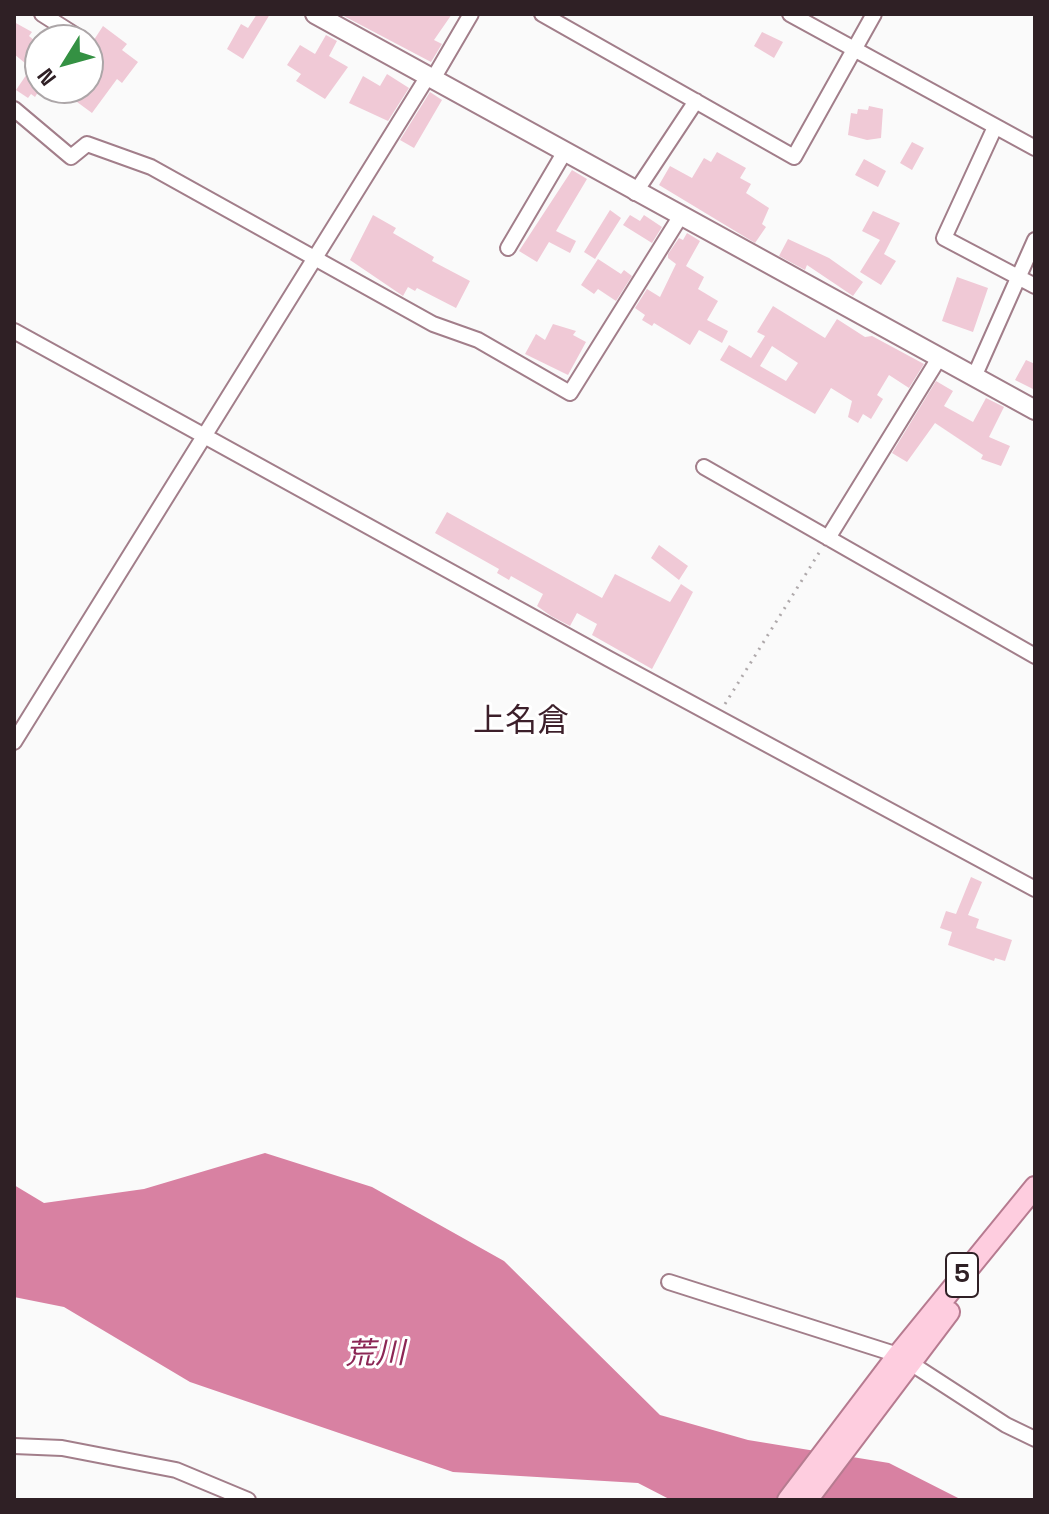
<!DOCTYPE html>
<meta charset="utf-8">
<style>
body{margin:0}
#map{position:relative;width:1049px;height:1514px;overflow:hidden;background:#fafafa;font-family:"Space Grotesk",sans-serif}
canvas{display:block}
.frame{position:absolute;inset:0;border:16px solid #2f2025;pointer-events:none}
.north{position:absolute;left:24px;top:24px;width:80px;height:80px;box-sizing:border-box;background:#fff;border:2px solid #aca6a8;border-radius:50%;rotate:233deg;font-size:22px;font-weight:700;line-height:32px;text-align:center;color:#2f2025}
.north::after{content:'';display:block;margin:auto;width:28px;height:36px;background:#349143;clip-path:polygon(50% 0,100% 100%,50% 72%,0 100%)}
</style>
<div id="map">
<canvas width="1049" height="1514"></canvas>
<div class="frame"></div>
<div class="north">N</div>
</div>
<script>
const ctx = document.querySelector('canvas').getContext('2d');
ctx.lineJoin = 'round';
function fill(path, color) {
  ctx.fillStyle = color;
  ctx.fill(path, 'evenodd');
}
function toPath(rows) {
  const path = new Path2D();
  for (const r of rows) {
    path.moveTo(r[0], r[1]);
    for (let i = 2; i < r.length; i += 2) path.lineTo(r[i], r[i + 1]);
  }
  return path;
}
function stroke(path, color, width, dash) {
  ctx.strokeStyle = color;
  ctx.lineWidth = width;
  ctx.lineCap = dash ? 'butt' : 'round';
  ctx.setLineDash(dash || []);
  ctx.stroke(path);
}
function write(font, color, halo, rows, align = 'center') {
  ctx.font = font + ' "Space Grotesk","Noto Sans JP",sans-serif';
  ctx.lineWidth = 6;
  ctx.setLineDash([]);
  ctx.textBaseline = 'middle';
  ctx.strokeStyle = halo;
  ctx.fillStyle = color;
  for (const [text, x, y, turn = 0] of rows) {
    ctx.save();
    ctx.translate(x, y);
    ctx.rotate((+turn || 0) * Math.PI / 180);
    ctx.textAlign = isNaN(turn) ? turn : align;
    if (halo) ctx.strokeText(text, 0, 0);
    ctx.fillText(text, 0, 0);
    ctx.restore();
  }
}
fill(toPath([
 [265,1153,372,1187,504,1261,660,1415,748,1440,889,1463,962,1500,671,1500,638,1483,453,1472,190,1382,64,1307,14,1297,14,1185,44,1203,144,1189]
]), '#d881a2');
fill(toPath([
 [257,14,270,14,243,59,227,49,241,24,248,28],
 [340,14,452,14,434,40,442,44,431,62],
 [14,22,32,32,29,36,40,45,40,89,35,97,31,94,28,98,16,90,31,68,14,54],
 [103,26,127,44,122,50,138,62,122,83,117,79,92,113,58,88,88,88,88,49],
 [762,32,783,42,774,58,754,46],
 [326,35,337,41,329,56,348,67,325,99,296,81,301,74,287,65,300,45,315,54],
 [387,74,409,88,388,121,349,103,363,76,380,86],
 [430,92,442,100,414,148,400,140],
 [869,106,883,109,881,138,867,140,848,135,851,113,857,114,858,109,868,110],
 [912,142,924,148,912,170,900,163],
 [717,152,746,168,740,178,751,184,746,193,769,208,762,224,766,227,755,243,659,185,670,166,692,178,704,158,711,162],
 [864,159,886,171,878,187,855,175],
 [572,170,587,179,556,231,576,241,570,253,549,242,537,262,519,251],
 [610,210,621,218,595,259,584,252],
 [873,211,900,223,884,254,896,261,881,285,860,272,880,240,862,231],
 [373,215,396,228,393,233,434,257,432,261,470,281,456,308,417,288,415,291,408,287,403,296,350,260],
 [630,215,640,221,644,215,662,227,652,243,623,225],
 [687,233,700,241,686,266,704,277,698,289,718,301,707,320,728,331,722,343,699,330,690,345,654,323,652,326,642,320,645,315,635,308,647,289,660,297,676,264,668,258,668,254,679,238,683,240],
 [788,239,829,258,863,282,853,296,807,265,805,270,779,256],
 [598,259,621,274,624,270,632,276,616,301,598,289,594,294,581,285],
 [957,277,988,288,973,332,942,321],
 [773,306,825,338,837,319,865,337,872,336,924,364,909,388,889,375,877,395,883,399,871,419,863,414,858,423,848,417,852,401,831,388,815,414,720,360,729,345,751,358,765,336,757,332],
 [772,346,798,363,786,381,760,366],
 [553,324,576,331,573,335,586,342,568,375,525,354,536,334,545,340],
 [1026,360,1035,364,1035,390,1015,380],
 [936,381,953,391,944,406,973,422,986,398,1004,407,989,437,1010,446,1001,466,981,459,983,455,935,423,907,462,892,453],
 [447,512,602,598,615,574,670,602,681,584,693,592,652,669,592,635,597,624,577,613,570,626,551,616,537,606,543,594,511,576,509,580,497,573,499,569,435,533],
 [659,545,688,566,679,580,651,558],
 [971,877,982,882,968,915,979,919,976,928,1012,940,1005,961,995,958,994,961,948,945,952,932,940,928,946,911,956,914]
]), '#f0c9d6');
const street = toPath([
 [42,14,83,40],
 [542,14,794,157,874,14],
 [790,14,1035,148],
 [433,79,471,14],
 [14,109,71,157,87,144,151,167,433,324,478,340,570,393,680,217],
 [995,127,944,238,1035,286],
 [635,193,696,101],
 [508,248,564,153],
 [14,331,609,659,1035,889],
 [974,377,1035,240],
 [704,467,1035,656],
 [828,538,939,358],
 [14,742,428,76],
 [669,1282,898,1355,1006,1425,1035,1439],
 [14,1446,62,1448,176,1470,248,1500]
]);
const secondary = toPath([
 [315,14,1035,410]
]);
const primary = toPath([
 [788,1500,898,1355,1035,1187],
 [807,1500,949,1312]
]);
stroke(street, '#a27e8a', 18);
stroke(secondary, '#a27e8a', 22);
stroke(primary, '#b67b90', 24);
stroke(toPath([
 [725,704,822,548]
]), '#afa9ab', 3, [2, 6]);
stroke(street, '#fff', 14);
stroke(secondary, '#fff', 18);
stroke(primary, '#fecddf', 20);
for (const [x, y, w] of [
 [962,1275,32]
]) {
  const box = new Path2D();
  box.roundRect(x - w / 2, y - 22, w, 44, 6);
  ctx.fillStyle = '#fff';
  ctx.fill(box);
  stroke(box, '#2f2025', 2);
}
write('bold 26px', '#2f2025', null, [
 ["5",962,1275]
]);
write('italic 30px', '#8c2655', '#fff', [
 ["荒川",375,1355,-1]
]);
write('32px', '#3c1f2a', '#fff', [
 ["上名倉",521,722]
]);
</script>
